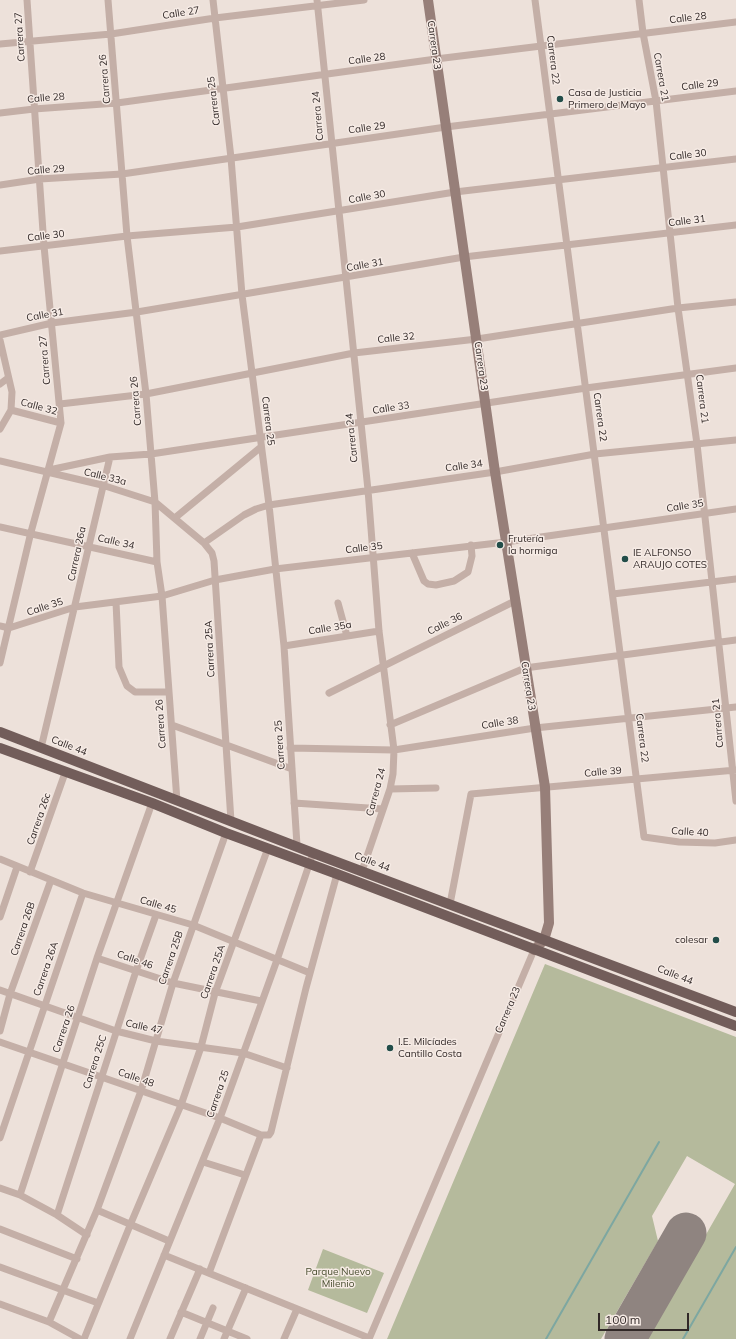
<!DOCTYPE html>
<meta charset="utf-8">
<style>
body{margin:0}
#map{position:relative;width:736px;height:1339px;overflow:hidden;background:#ede1da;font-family:Mulish,sans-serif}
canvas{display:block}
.scale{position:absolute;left:598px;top:1313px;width:91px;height:18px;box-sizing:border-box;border:2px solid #312827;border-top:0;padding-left:5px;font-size:12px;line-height:14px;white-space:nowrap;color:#312827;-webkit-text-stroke:3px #f6ebe5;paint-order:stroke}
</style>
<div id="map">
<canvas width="736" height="1339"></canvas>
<div class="scale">100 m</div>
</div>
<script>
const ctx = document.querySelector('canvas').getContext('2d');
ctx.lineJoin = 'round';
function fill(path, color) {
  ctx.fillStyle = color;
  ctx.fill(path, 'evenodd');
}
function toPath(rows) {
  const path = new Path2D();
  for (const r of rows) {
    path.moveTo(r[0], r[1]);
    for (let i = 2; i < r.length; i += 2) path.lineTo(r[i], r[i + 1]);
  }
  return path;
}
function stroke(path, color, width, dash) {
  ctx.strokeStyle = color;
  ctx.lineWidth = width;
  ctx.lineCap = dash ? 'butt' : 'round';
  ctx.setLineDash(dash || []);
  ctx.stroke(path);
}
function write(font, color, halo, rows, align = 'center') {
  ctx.font = font + ' Mulish,sans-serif';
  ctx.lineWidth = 3;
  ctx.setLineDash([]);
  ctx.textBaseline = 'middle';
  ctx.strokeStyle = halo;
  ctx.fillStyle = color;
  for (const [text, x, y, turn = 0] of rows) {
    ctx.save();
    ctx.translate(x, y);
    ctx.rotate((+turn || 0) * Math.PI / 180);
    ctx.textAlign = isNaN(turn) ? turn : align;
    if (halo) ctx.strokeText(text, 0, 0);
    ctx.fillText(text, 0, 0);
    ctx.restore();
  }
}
fill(toPath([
 [545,964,736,1037,736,1339,646,1339,735,1184,687,1156,652,1216,658,1241,601,1339,387,1339],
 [323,1249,384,1273,367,1313,308,1290]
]), '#b5ba9c');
stroke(toPath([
 [546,1339,659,1142],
 [683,1339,736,1247]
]), '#7da7a1', 2);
stroke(toPath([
 [625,1339,686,1233]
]), '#8f8480', 41);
stroke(toPath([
 [108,0,127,236,146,394,155,502,157,562,162,596,177,801],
 [213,0,231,158,242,295,269,505,284,646,297,845],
 [317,0,368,490,379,631,394,750,393,774,390,789,362,871],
 [535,0,644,837,679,842,715,843,736,840],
 [639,0,643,33,656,101,678,308,697,444,736,801],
 [0,44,111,34,215,18,364,0],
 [0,113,34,109,117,103,436,59,736,22],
 [0,185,40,179,122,174,446,127,736,91],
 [0,251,127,236,237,227,455,192,736,159],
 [0,335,52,323,137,312,464,257,736,225],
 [0,340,12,392,11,410,0,429],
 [0,384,8,378],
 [60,404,146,394,354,353,477,339,678,308,736,302],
 [11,410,61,423],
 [0,461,102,485,155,502,204,543,212,553,214,561,231,821],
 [49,470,110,457,151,454,586,388,736,368],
 [176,517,261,447],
 [0,527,157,562],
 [204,543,244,515,256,509,269,505,495,472,595,454,736,440],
 [412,553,424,581,428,584,436,585,454,581,468,572,472,556,471,545],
 [613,594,736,579],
 [116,602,119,667,127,686,135,692,169,692],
 [338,603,347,636],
 [0,626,9,628,75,607,162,596,215,580,275,569,506,542,736,509],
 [284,646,379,631],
 [0,663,31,532,61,423,44,246,27,0],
 [329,693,515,601],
 [172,725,292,769],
 [390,725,525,668,736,640],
 [41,748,110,457],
 [290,748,394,750,535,728,736,707],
 [390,789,436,788],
 [294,803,383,809],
 [0,859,83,893,193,925,310,973],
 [30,872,65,773],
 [450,904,471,794,736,770],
 [0,917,17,867],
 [97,958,173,983,261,1001],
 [0,990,116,1031,156,1041,243,1053,287,1068],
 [0,1031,10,994,51,880],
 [0,1042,220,1118,261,1135,269,1135,271,1132,306,988,337,874],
 [0,1138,83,893],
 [203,1162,245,1175],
 [0,1188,20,1195,57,1215,87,1235],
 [20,1195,97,958,152,803],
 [97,1210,169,1241],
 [57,1215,136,971,156,915],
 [0,1229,77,1259],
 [164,1255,369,1338],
 [0,1267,98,1303],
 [209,1273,261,1135],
 [0,1304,49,1322,80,1339],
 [181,1312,247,1339],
 [49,1322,97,1210,141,1091,173,983,226,833],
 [84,1339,131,1223,181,1105,201,1047,215,993,268,848],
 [130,1339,220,1118,277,960,313,853],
 [170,1339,200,1269],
 [200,1339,213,1308],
 [224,1339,246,1288],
 [284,1339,297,1309],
 [369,1339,534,950]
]), '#c4afa7', 7);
stroke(toPath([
 [428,0,495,472,545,787,549,923,544,940,534,950]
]), '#977f79', 10);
stroke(toPath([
 [0,732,313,853,736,1012],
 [0,748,152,803,226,833,337,874,736,1026]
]), '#725d5a', 10);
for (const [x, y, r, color] of [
 [560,99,4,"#224d49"],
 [500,545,4,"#224d49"],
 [625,559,4,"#224d49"],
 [716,940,4,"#224d49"],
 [390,1048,4,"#224d49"]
]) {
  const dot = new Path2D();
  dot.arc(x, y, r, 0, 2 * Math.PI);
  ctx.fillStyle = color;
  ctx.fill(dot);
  stroke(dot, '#f6ebe5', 1.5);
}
write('10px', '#312827', '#f6ebe5', [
 ["Calle 27",181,13,-9],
 ["Calle 28",688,18,-7],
 ["Carrera 27",20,37,-94],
 ["Carrera 23",434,45,82],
 ["Calle 28",367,59,-8],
 ["Carrera 22",553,60,83],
 ["Carrera 21",661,77,80],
 ["Carrera 26",105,79,-95],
 ["Calle 29",700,85,-7],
 ["Calle 28",46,98,-5],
 ["Carrera 25",214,101,-97],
 ["Carrera 24",318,116,-95],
 ["Calle 29",367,128,-8],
 ["Calle 30",688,155,-7],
 ["Calle 29",46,170,-5],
 ["Calle 30",367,197,-10],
 ["Calle 31",687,221,-7],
 ["Calle 30",46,236,-7],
 ["Calle 31",365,265,-10],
 ["Calle 31",45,315,-10],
 ["Calle 32",396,338,-6],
 ["Carrera 27",45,360,-95],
 ["Carrera 23",481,366,82],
 ["Carrera 21",702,399,83],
 ["Carrera 26",136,401,-95],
 ["Calle 32",39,407,15],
 ["Calle 33",391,408,-9],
 ["Carrera 22",600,417,82],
 ["Carrera 25",268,421,83],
 ["Carrera 24",352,438,-96],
 ["Calle 34",464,466,-8],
 ["Calle 33a",105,477,14],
 ["Calle 35",685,506,-9],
 ["Calle 34",116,542,13],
 ["Calle 35",364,548,-7],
 ["Carrera 26a",77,554,-78],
 ["Calle 35",45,607,-18],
 ["Calle 36",445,624,-26],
 ["Calle 35a",330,628,-9],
 ["Carrera 25A",210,649,-93],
 ["Carrera 23",528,686,81],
 ["Calle 38",500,723,-9],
 ["Carrera 21",718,723,-95],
 ["Carrera 26",161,724,-94],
 ["Carrera 22",642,738,83],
 ["Carrera 25",280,745,-94],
 ["Calle 44",69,746,21],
 ["Calle 39",603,772,-5],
 ["Carrera 24",376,792,-75],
 ["Carrera 26c",39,819,-71],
 ["Calle 40",690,832,3],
 ["Calle 44",372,862,21],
 ["Calle 45",158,905,16],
 ["Carrera 26B",23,929,-71],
 ["Carrera 25B",171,958,-71],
 ["Calle 46",135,960,19],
 ["Carrera 26A",46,969,-71],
 ["Carrera 25A",213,972,-71],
 ["Calle 44",675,975,21],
 ["Carrera 23",508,1010,-67],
 ["Calle 47",144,1027,12],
 ["Carrera 26",64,1029,-71],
 ["Carrera 25C",95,1062,-72],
 ["Calle 48",136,1078,19],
 ["Carrera 25",218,1094,-71]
]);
write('10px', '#312827', '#f6ebe5', [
 ["Casa de Justicia",568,93],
 ["Primero de Mayo",568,105],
 ["Frutería",508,539],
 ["la hormiga",508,551],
 ["IE ALFONSO",633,553],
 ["ARAUJO COTES",633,565],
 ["colesar",708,940,"right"],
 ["I.E. Milcíades",398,1042],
 ["Cantillo Costa",398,1054]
], 'left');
write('10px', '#474c2e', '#f6ebe5', [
 ["Parque Nuevo",338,1272],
 ["Milenio",338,1284]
]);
</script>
